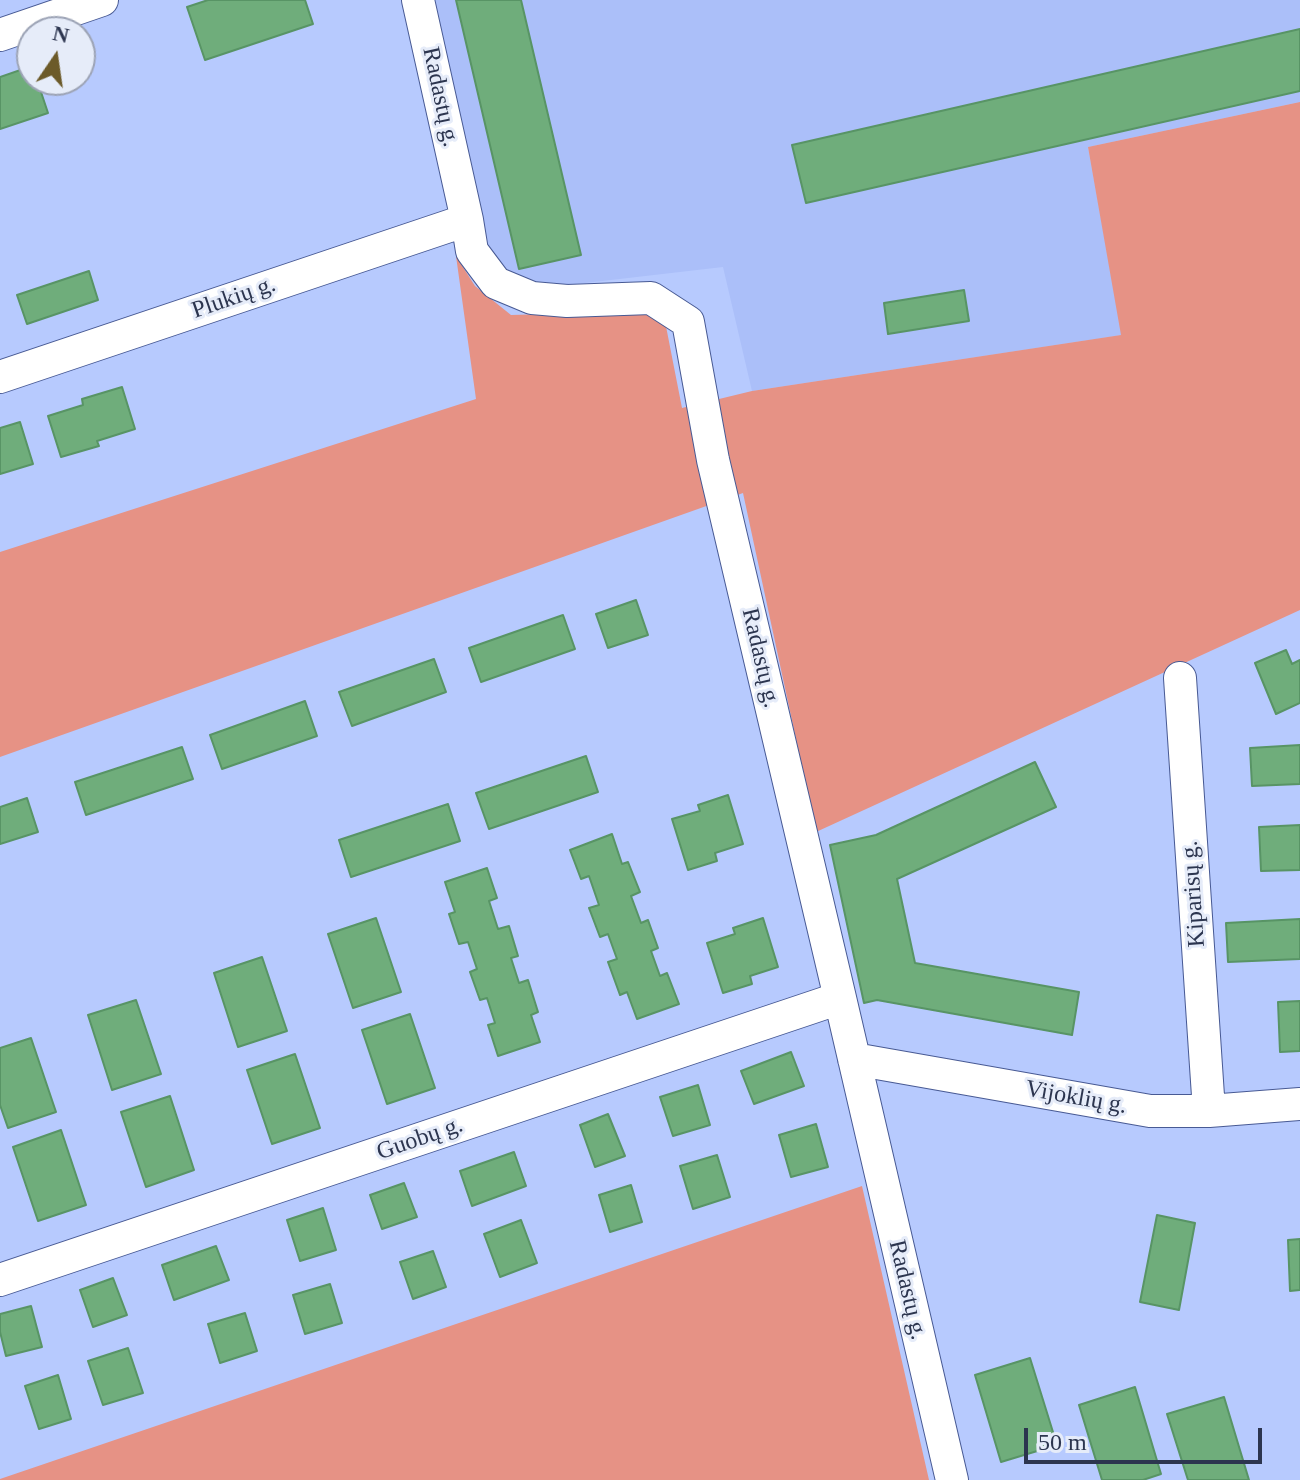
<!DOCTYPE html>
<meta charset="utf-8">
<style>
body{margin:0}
#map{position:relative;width:1300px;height:1480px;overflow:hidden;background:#b7cafe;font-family:"Times New Roman",serif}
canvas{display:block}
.north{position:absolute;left:16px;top:16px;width:80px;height:80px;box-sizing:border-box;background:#e6ecf9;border:2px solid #9ca3b5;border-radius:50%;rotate:13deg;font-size:22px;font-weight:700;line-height:32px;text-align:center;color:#2c354f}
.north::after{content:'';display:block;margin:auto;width:28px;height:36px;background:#6c5a29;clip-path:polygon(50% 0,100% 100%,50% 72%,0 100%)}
.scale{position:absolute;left:1024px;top:1428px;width:238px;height:36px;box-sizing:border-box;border:4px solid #2c354f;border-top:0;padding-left:10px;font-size:24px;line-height:28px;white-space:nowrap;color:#2c354f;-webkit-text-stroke:6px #e6ecf9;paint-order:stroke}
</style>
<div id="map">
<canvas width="1300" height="1480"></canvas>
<div class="north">N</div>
<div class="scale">50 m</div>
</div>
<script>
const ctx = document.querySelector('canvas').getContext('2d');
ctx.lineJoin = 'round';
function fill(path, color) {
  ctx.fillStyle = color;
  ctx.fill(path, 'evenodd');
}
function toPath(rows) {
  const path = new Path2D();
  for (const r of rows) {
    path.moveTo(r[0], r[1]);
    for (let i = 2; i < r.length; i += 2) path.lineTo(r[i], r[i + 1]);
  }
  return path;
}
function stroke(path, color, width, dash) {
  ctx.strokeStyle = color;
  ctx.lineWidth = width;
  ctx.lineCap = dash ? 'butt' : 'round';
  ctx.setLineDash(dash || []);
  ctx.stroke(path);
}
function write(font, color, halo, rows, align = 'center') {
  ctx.font = font + ' "Times New Roman",serif';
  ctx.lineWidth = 6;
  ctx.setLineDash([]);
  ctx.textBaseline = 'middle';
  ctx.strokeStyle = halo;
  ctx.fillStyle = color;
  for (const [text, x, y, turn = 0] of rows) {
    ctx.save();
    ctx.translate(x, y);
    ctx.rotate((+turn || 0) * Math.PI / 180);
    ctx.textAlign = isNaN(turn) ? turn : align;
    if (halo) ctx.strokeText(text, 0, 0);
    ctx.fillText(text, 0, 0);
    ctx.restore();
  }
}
fill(toPath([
 [428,0,1300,0,1300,102,1088,147,1122,335,752,391,723,267,559,286,526,281,508,273,489,247]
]), '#abbff9');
fill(toPath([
 [1300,102,1300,610,816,832,743,493,0,757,0,552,476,399,456,256,475,286,511,315,663,311,682,408,752,391,1121,335,1088,147],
 [862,1186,929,1480,0,1480,0,1479]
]), '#e69285');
const building = toPath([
 [208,0,305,0,313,24,205,60,187,7,208,0],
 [456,0,521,0,581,255,519,269,456,0],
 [1300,29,1300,91,806,203,792,145,1300,29],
 [32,66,32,80,37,80,48,113,0,129,0,77,32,66],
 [89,271,98,300,27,324,17,295,89,271],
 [964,290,969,321,888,334,884,303,964,290],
 [122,387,135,429,97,441,99,446,61,457,48,416,83,405,82,399,122,387],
 [20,422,33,464,0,474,0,428,20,422],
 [636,600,648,635,608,648,596,614,636,600],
 [563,615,575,649,481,682,469,648,563,615],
 [1286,650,1292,664,1300,660,1300,703,1276,714,1255,663,1286,650],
 [434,659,446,692,352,726,339,692,434,659],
 [305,701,317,736,222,769,210,735,305,701],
 [1300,745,1300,784,1252,786,1250,748,1300,745],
 [182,747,193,779,86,815,75,782,182,747],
 [586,756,598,792,489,829,476,793,586,756],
 [1035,762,1056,807,897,879,915,963,1079,992,1072,1035,877,1000,864,1003,830,845,876,835,1035,762],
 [728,795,743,844,715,853,717,861,688,870,672,819,700,811,698,805,728,795],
 [27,798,38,832,0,844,0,807,27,798],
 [448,804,460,841,351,877,339,840,448,804],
 [1300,825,1300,870,1261,871,1259,827,1300,825],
 [612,834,622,864,628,862,640,892,631,896,641,923,648,920,658,948,651,951,660,976,667,973,679,1004,637,1019,627,992,620,995,608,962,617,959,608,934,600,937,589,908,599,905,589,876,581,879,570,850,612,834],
 [487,868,497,898,489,901,498,929,509,926,518,956,511,958,519,983,528,980,538,1012,531,1015,540,1042,498,1056,488,1025,495,1023,487,998,480,1000,470,972,477,969,468,942,459,944,449,914,455,912,445,882,487,868],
 [376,918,401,992,353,1008,328,934,376,918],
 [763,918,778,967,750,976,752,984,723,993,707,943,735,934,733,928,763,918],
 [1300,919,1300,959,1228,962,1226,923,1300,919],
 [262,957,287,1031,238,1047,214,973,262,957],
 [136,1000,161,1074,112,1090,88,1015,136,1000],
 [1300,1001,1300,1051,1280,1052,1278,1002,1300,1001],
 [410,1014,435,1088,387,1104,362,1030,410,1014],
 [31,1038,56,1112,8,1128,0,1105,0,1048,31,1038],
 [791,1052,804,1086,754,1104,741,1071,791,1052],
 [295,1054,320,1128,272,1144,247,1070,295,1054],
 [698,1085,710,1125,673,1136,660,1097,698,1085],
 [170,1096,194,1170,146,1187,121,1112,170,1096],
 [608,1114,625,1156,595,1167,580,1125,608,1114],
 [816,1124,828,1167,791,1177,779,1135,816,1124],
 [61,1130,86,1205,38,1221,13,1147,61,1130],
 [514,1152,526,1186,472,1206,460,1171,514,1152],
 [717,1155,730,1197,693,1209,680,1166,717,1155],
 [404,1183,417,1217,382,1229,370,1195,404,1183],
 [631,1185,642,1222,610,1232,599,1195,631,1185],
 [323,1208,336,1250,300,1261,287,1220,323,1208],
 [1157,1215,1195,1223,1179,1310,1140,1302,1157,1215],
 [521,1220,537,1263,500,1277,484,1234,521,1220],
 [1300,1239,1300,1290,1290,1291,1288,1240,1300,1239],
 [216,1246,229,1280,174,1300,162,1265,216,1246],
 [433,1251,446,1287,413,1299,400,1262,433,1251],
 [113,1278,127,1315,93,1327,80,1290,113,1278],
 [330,1284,342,1323,305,1334,293,1295,330,1284],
 [31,1306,42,1347,6,1356,0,1332,0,1314,31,1306],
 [245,1313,257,1351,220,1363,208,1324,245,1313],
 [128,1348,143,1393,103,1405,88,1361,128,1348],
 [1030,1358,1057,1445,1001,1462,975,1375,1030,1358],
 [58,1375,71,1419,39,1429,25,1386,58,1375],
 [1135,1387,1161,1474,1143,1480,1102,1480,1079,1405,1135,1387],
 [1224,1397,1249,1480,1188,1480,1167,1414,1224,1397]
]);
fill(building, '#6fad7b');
stroke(building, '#589465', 2);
const street = toPath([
 [418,0,467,220,472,251,496,283,532,298,567,301,651,298,688,322,713,460,840,998,952,1480],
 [0,35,102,0],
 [0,377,467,220],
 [1180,678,1209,1111],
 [854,1059,1150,1111,1209,1111,1300,1104],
 [0,1280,840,998]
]);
stroke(street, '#485a94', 34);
stroke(street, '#fff', 32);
write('24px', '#2c354f', '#e6ecf9', [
 ["Radastų g.",440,97,78],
 ["Plukių g.",234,298,-19],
 ["Radastų g.",760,658,77],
 ["Kiparisų g.",1194,894,-94],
 ["Vijoklių g.",1076,1098,10],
 ["Guobų g.",420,1139,-19],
 ["Radastų g.",907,1290,77]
]);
</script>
